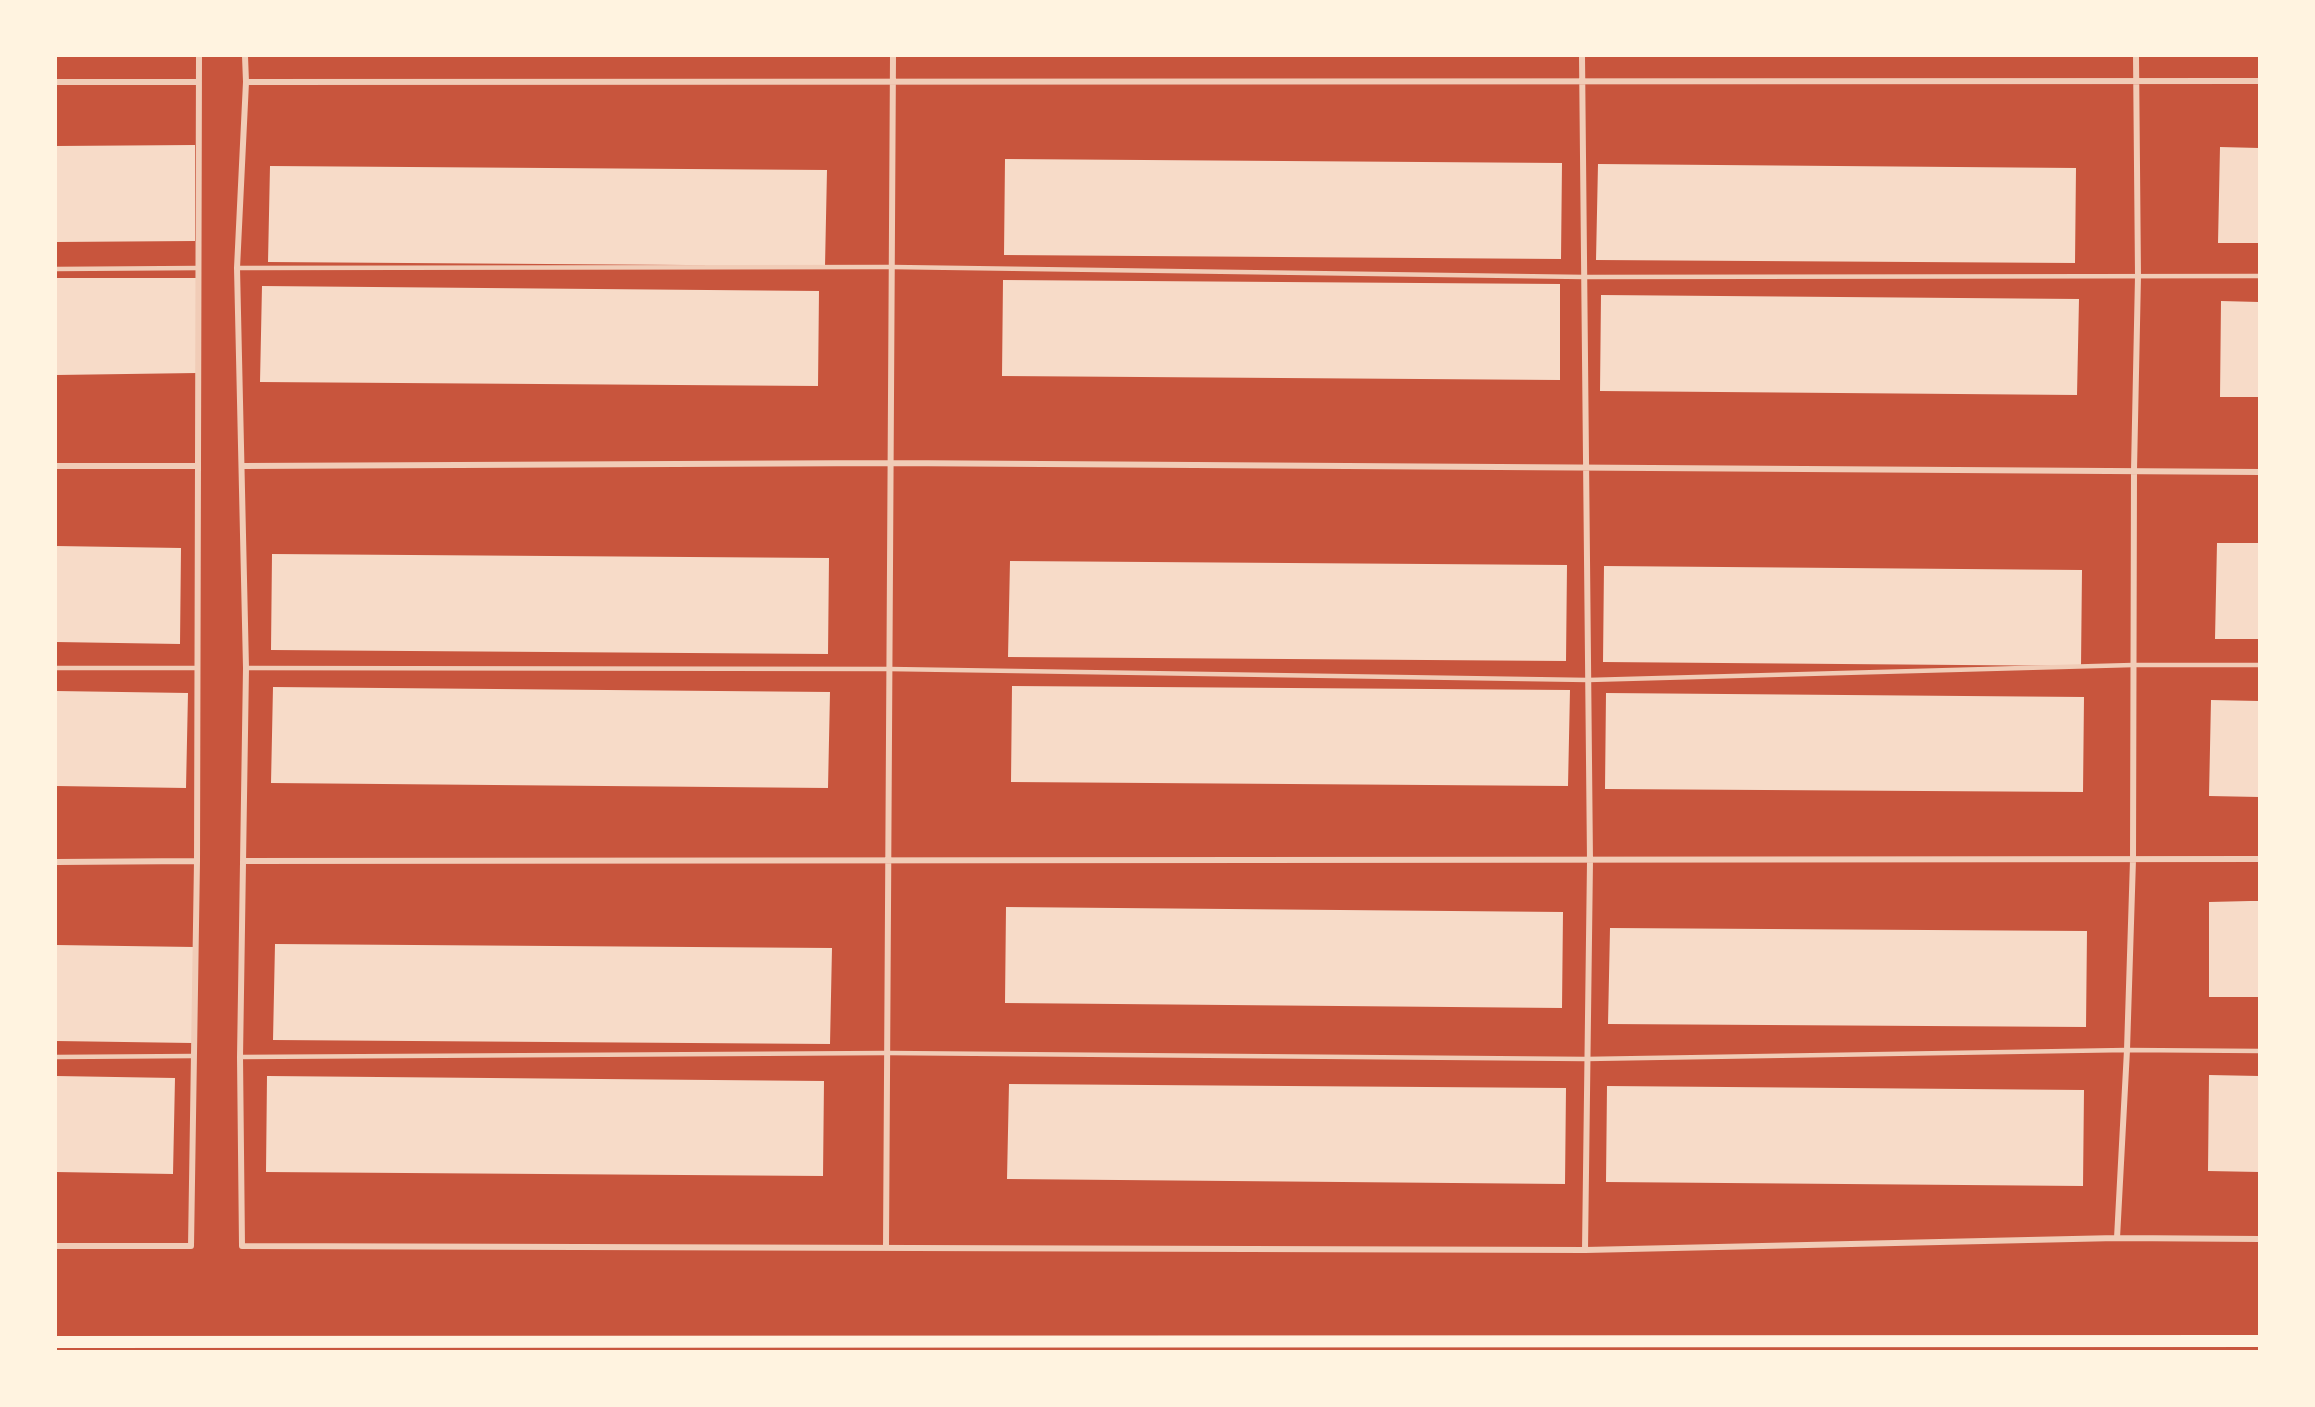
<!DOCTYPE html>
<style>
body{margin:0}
#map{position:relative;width:2315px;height:1407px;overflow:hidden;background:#c8553d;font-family:"Work Sans",sans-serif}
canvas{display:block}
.frame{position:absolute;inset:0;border:57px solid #fff3e0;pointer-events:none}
</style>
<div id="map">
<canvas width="2315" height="1407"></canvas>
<div class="frame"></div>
</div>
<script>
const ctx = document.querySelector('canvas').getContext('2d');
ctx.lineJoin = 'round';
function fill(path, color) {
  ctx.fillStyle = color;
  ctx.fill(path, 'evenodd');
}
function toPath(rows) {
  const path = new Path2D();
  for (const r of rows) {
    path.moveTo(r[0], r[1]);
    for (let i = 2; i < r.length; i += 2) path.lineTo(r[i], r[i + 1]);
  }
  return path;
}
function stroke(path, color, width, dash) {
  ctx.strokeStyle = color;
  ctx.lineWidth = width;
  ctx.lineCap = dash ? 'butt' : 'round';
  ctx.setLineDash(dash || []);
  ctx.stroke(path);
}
fill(toPath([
 [195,145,195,241,56,242,56,146],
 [2220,147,2259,148,2259,243,2218,243],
 [1005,159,1562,163,1561,259,1004,255],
 [1598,164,2076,168,2075,263,1596,260],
 [270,166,827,170,825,266,268,262],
 [56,278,197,278,197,373,56,375],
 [1003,280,1560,284,1560,380,1002,376],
 [262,286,819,291,818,386,260,382],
 [1601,295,2079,299,2077,395,1600,391],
 [2221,301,2259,302,2259,397,2220,397],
 [2217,543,2259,543,2259,639,2215,639],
 [56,546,181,548,180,644,56,642],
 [272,554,829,558,828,654,271,650],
 [1010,561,1567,565,1566,661,1008,657],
 [1604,566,2082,570,2081,666,1603,662],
 [1012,686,1570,690,1568,786,1011,782],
 [273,687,830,692,828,788,271,783],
 [56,691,188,693,186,788,56,786],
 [1606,693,2084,697,2083,792,1605,789],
 [2211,700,2259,701,2259,797,2209,796],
 [2250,901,2259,901,2259,997,2209,997,2209,902],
 [1006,907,1563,912,1562,1008,1005,1003],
 [1610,928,2087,931,2086,1027,1608,1024],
 [275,944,832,948,830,1044,273,1040],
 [56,945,194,947,192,1043,56,1041],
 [2209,1075,2259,1076,2259,1172,2208,1171],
 [56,1076,175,1078,173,1174,56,1172],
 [267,1076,824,1081,823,1176,266,1172],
 [1009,1084,1566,1088,1565,1184,1007,1179],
 [1607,1086,2084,1090,2083,1186,1606,1182]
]), '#f7dbc8');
stroke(toPath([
 [237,268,892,267,1584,277,2260,276],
 [56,269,198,268],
 [56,668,196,668],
 [246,668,889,669,1588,680,2133,665,2260,665],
 [56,1057,194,1056],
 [240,1057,887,1053,1586,1059,2127,1050,2260,1051]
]), '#f1ccb7', 4.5);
stroke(toPath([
 [245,56,246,82,237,268,246,668,240,1057,242,1246,1585,1250,2117,1238,2260,1239],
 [1582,56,1590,861,1585,1250],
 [56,82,198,82],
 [246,82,2260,81],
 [56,466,198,466],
 [243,466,890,463,2260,472],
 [243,861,2260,859],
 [56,862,197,861],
 [2117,1238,2127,1050,2133,860,2134,470,2138,276,2136,56],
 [56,1246,191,1246,197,861,199,56],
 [886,1247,893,56]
]), '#f1ccb7', 6);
stroke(toPath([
 [56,1342,2260,1341]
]), '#fff3e0', 12);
</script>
